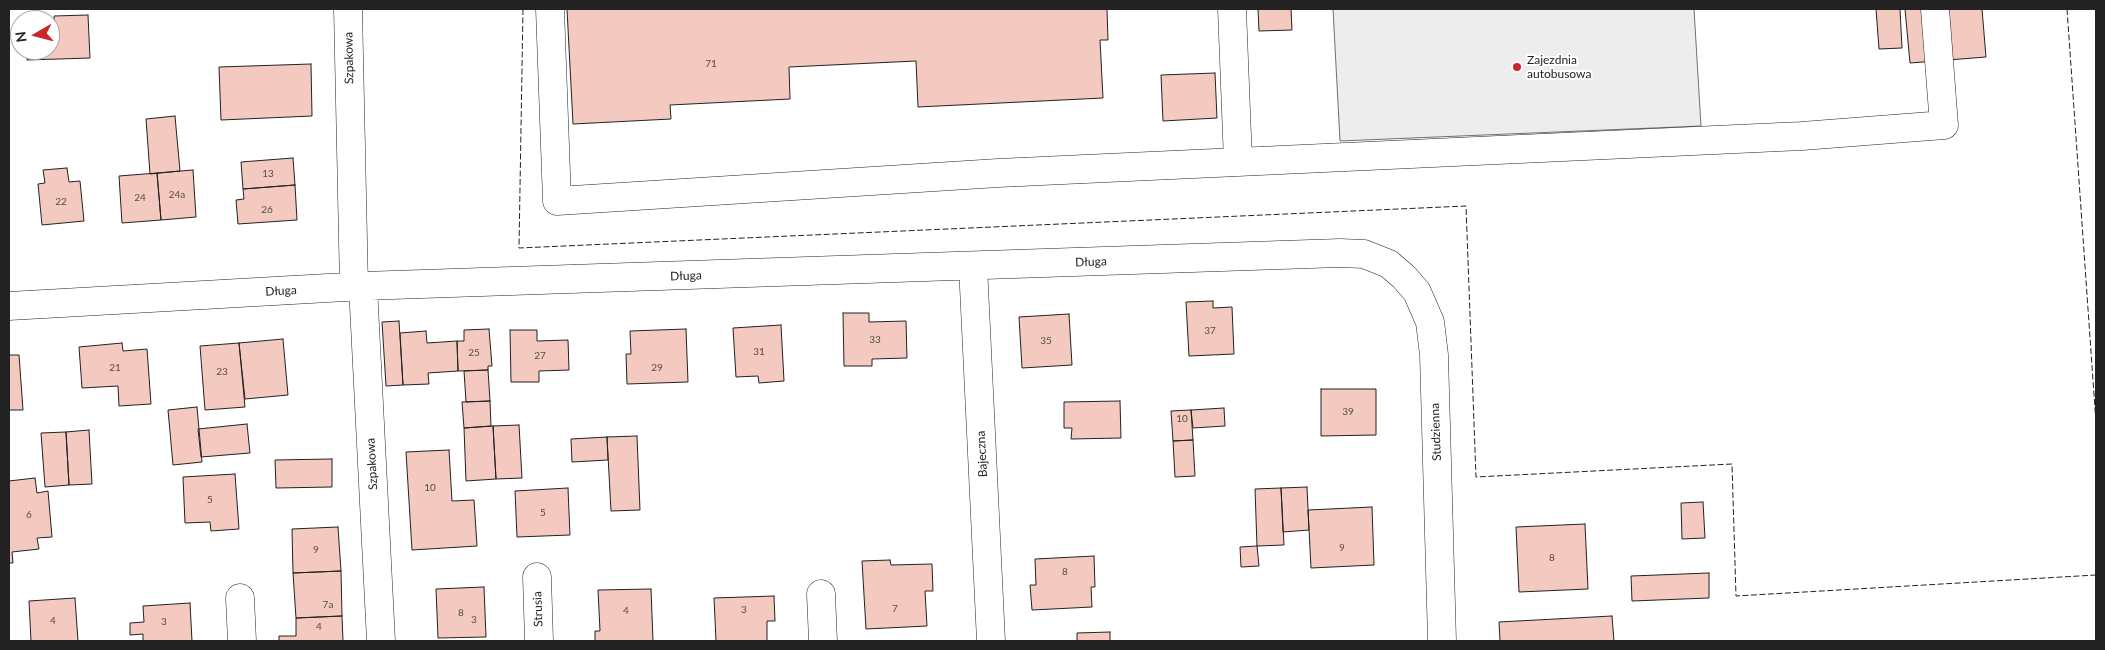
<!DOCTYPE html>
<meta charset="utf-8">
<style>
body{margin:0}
#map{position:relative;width:2105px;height:650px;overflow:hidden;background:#fff;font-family:Lato,sans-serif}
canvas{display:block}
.frame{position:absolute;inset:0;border:10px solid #222;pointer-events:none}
.north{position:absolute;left:10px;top:10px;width:50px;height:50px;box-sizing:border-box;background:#fff;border:1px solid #a7a7a7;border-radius:50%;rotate:262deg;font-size:14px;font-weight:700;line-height:20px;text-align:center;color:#222}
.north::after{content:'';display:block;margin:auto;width:18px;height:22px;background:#c62828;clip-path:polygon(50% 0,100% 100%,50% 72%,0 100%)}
</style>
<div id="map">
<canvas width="2105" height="650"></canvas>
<div class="frame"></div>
<div class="north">N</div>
</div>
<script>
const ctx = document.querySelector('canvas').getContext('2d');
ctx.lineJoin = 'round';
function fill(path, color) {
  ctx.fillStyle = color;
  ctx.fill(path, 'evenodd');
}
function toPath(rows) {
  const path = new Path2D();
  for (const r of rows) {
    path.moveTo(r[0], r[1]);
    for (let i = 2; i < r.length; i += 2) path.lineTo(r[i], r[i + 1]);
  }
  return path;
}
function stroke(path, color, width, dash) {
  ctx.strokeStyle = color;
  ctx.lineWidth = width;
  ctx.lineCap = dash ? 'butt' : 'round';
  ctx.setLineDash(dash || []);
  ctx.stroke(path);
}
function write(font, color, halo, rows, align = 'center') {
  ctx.font = font + ' Lato,sans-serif';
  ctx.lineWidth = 4;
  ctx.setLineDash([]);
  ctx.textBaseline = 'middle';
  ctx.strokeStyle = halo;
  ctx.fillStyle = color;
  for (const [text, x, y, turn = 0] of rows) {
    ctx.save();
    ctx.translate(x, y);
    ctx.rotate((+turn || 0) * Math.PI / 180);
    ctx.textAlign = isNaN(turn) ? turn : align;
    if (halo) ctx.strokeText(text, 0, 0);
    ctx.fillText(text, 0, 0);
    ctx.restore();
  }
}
const parking = toPath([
 [1333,9,1694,9,1701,126,1340,141,1333,9]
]);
fill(parking, '#ededed');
stroke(parking, '#6f6f6f', 1);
const building = toPath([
 [567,9,1107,9,1108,40,1100,40,1103,98,918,107,916,61,789,67,790,99,670,105,671,119,573,124,567,9],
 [1258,9,1291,9,1292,30,1259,31,1258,9],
 [1876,9,1900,9,1902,48,1879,49,1876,9],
 [1905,9,1982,9,1986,57,1910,63,1905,9],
 [88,15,90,58,27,60,27,50,50,50,50,38,55,38,54,16,88,15],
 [311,64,312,116,221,120,219,67,311,64],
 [1215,73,1217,118,1163,121,1161,75,1215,73],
 [175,116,180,171,150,174,146,119,175,116],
 [293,158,295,185,243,189,241,162,293,158],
 [67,168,69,182,80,181,84,221,42,225,38,184,45,183,43,170,67,168],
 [193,170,196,217,161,220,157,173,193,170],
 [157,173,161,220,122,223,119,176,157,173],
 [295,185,297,220,238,224,236,200,244,199,243,189,295,185],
 [1213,301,1213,308,1232,307,1234,354,1189,356,1186,302,1213,301],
 [843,313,869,313,869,322,906,321,907,358,872,359,872,366,844,366,843,313],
 [1069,314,1072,365,1022,368,1019,317,1069,314],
 [399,321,403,385,386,386,382,322,399,321],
 [781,325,784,381,759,383,758,376,736,377,733,328,781,325],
 [489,329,492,366,488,366,488,370,458,371,457,341,464,341,464,330,489,329],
 [686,329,688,382,627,384,626,354,631,354,630,331,686,329],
 [510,330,537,330,537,341,568,340,569,370,539,371,539,382,511,382,510,330],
 [426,331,427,343,457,341,458,371,428,373,429,384,403,385,400,333,426,331],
 [283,339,288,395,245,399,239,343,283,339],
 [122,343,123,351,147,349,151,404,119,406,118,386,82,388,79,347,122,343],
 [239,343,245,407,205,410,200,346,239,343],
 [9,355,19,355,23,410,9,410,9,355],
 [488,370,490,401,466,402,464,371,488,370],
 [1321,389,1376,389,1376,435,1321,436,1321,389],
 [490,401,491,426,464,428,462,402,490,401],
 [1120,401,1121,438,1071,439,1072,428,1064,428,1064,402,1120,401],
 [197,407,202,462,173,465,168,410,197,407],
 [1224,408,1225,426,1193,428,1191,410,1224,408],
 [1191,410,1193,440,1173,441,1171,411,1191,410],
 [247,424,250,453,201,457,198,429,247,424],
 [519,425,522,478,496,479,493,426,519,425],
 [493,426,496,479,466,481,464,428,493,426],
 [89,430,92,484,69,485,66,432,89,430],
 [66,432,69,485,45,487,41,433,66,432],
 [637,436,640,510,611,511,607,437,637,436],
 [607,437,608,460,572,462,571,439,607,437],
 [1193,440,1195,476,1175,477,1173,441,1193,440],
 [449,450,452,501,474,500,477,546,412,550,406,452,449,450],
 [332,459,332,487,276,488,275,460,332,459],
 [235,474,239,529,211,531,210,522,185,523,183,477,235,474],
 [35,478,37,493,48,491,52,537,37,538,39,549,12,552,13,563,9,563,9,481,35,478],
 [1307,487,1309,530,1283,532,1281,488,1307,487],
 [568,488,570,535,517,537,515,491,568,488],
 [1281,488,1284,545,1257,546,1255,489,1281,488],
 [1703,502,1705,538,1682,539,1681,503,1703,502],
 [1372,507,1374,565,1311,568,1308,510,1372,507],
 [1585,524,1588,589,1519,592,1516,527,1585,524],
 [338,527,341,571,293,573,292,529,338,527],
 [1257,546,1259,566,1241,567,1240,547,1257,546],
 [1094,556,1095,587,1091,587,1092,607,1032,610,1030,585,1036,585,1035,559,1094,556],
 [890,560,891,565,932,564,933,591,925,591,927,626,866,629,862,561,890,560],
 [341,571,342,616,296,618,293,573,341,571],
 [1709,573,1709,598,1632,601,1631,576,1709,573],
 [484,587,486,637,438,638,436,589,484,587],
 [651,589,653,641,595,641,595,631,600,631,598,590,651,589],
 [774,596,775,621,767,621,767,641,716,641,714,598,774,596],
 [75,598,78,641,31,641,29,601,75,598],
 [190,603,192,641,143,641,143,634,130,635,130,623,144,622,143,606,190,603],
 [342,616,343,641,279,641,279,636,296,636,296,618,342,616],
 [1612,616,1614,641,1500,641,1499,622,1612,616],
 [1110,632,1110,641,1077,641,1077,633,1110,632]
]);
fill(building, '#f3c9c0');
stroke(building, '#222', 1);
const minor = toPath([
 [348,9,354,287],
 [550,9,557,201,998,173,1802,136,1944,125,1935,9],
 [1232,9,1238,162],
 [973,266,991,641],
 [363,286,381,641],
 [9,306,363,286,1340,253,1364,254,1389,264,1404,277,1417,292,1430,322,1434,355,1442,641],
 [537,577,539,641],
 [821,594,823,641],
 [240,598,242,641]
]);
stroke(minor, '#222', 29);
stroke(minor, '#fff', 28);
stroke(toPath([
 [523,9,519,248,1466,206,1476,477,1732,464,1736,596,2096,575],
 [2067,9,2096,423]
]), '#222', 1, [6, 2.5]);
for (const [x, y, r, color] of [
 [1517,67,5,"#c62828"]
]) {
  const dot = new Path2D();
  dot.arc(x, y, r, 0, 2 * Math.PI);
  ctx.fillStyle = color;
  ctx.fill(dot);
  stroke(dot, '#fff', 2);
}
write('10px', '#564c4a', null, [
 ["71",711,64],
 ["13",268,174],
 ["24a",177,195],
 ["24",140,198],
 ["22",61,202],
 ["26",267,210],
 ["37",1210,331],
 ["33",875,340],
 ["35",1046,341],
 ["31",759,352],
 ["25",474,353],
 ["27",540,356],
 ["21",115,368],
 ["29",657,368],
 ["23",222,372],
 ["39",1348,412],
 ["10",1182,419],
 ["10",430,488],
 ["5",210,500],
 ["5",543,513],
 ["6",29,515],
 ["9",1342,548],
 ["9",316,550],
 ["8",1552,558],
 ["8",1065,572],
 ["7a",328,605],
 ["7",895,609],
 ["3",744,610],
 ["4",626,611],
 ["8",461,613],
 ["3",474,620],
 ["4",53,621],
 ["3",164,622],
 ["4",319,627]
]);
write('12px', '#222', '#fff', [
 ["Szpakowa",349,58,-91],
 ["Długa",1091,262,-2],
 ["Długa",686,276,-2],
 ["Długa",281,291,-3],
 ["Studzienna",1436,432,-92],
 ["Bajeczna",982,454,-93],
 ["Szpakowa",372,464,-93],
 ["Strusia",538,609,-92]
]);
write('12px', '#222', '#fff', [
 ["Zajezdnia",1527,60],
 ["autobusowa",1527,74]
], 'left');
</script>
